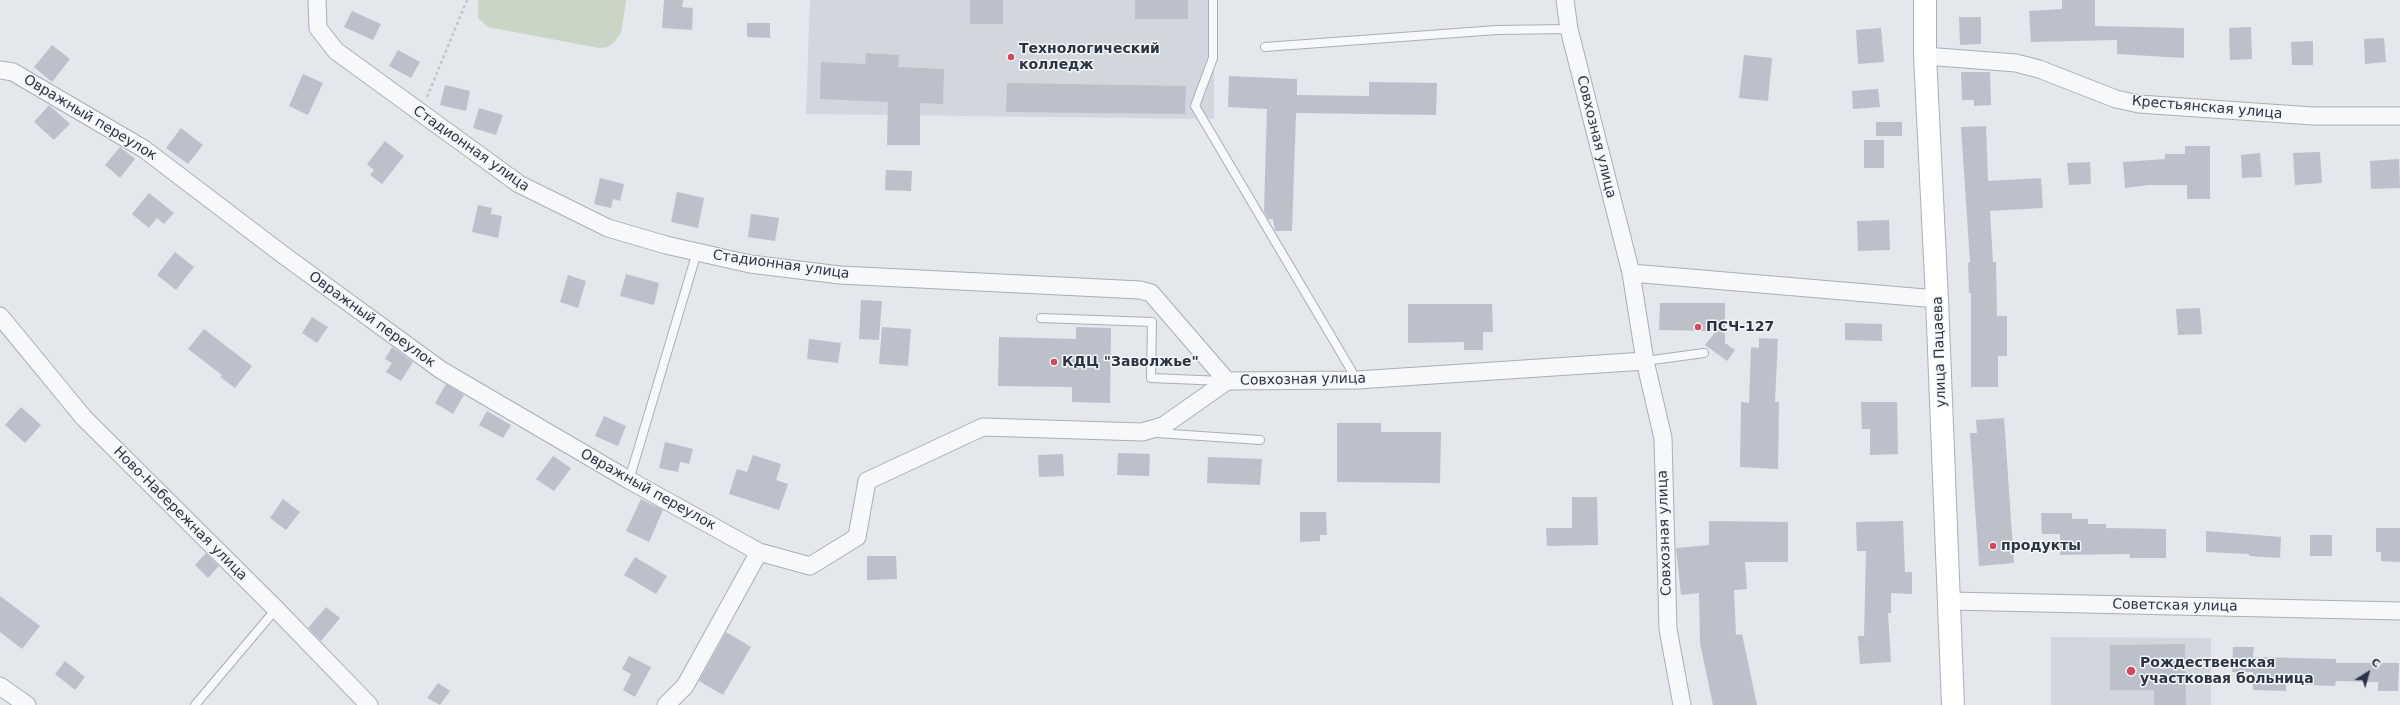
<!DOCTYPE html>
<meta charset="utf-8">
<style>
body{margin:0}
#map{position:relative;width:2400px;height:705px;overflow:hidden;background:#e4e7ec;font-family:"DejaVu Sans",sans-serif}
canvas{display:block}
.north{position:absolute;left:2348px;top:653px;width:40px;height:40px;-webkit-text-stroke:3px #f4f6f9;paint-order:stroke;rotate:37deg;font-size:11px;font-weight:700;line-height:16px;text-align:center;color:#2b3445}
.north::after{content:'';display:block;margin:auto;width:14px;height:18px;background:#2b3445;clip-path:polygon(50% 0,100% 100%,50% 72%,0 100%)}
</style>
<div id="map">
<canvas width="2400" height="705"></canvas>
<div class="north">С</div>
</div>
<script>
const ctx = document.querySelector('canvas').getContext('2d');
ctx.lineJoin = 'round';
function fill(path, color) {
  ctx.fillStyle = color;
  ctx.fill(path, 'evenodd');
}
function toPath(rows) {
  const path = new Path2D();
  for (const r of rows) {
    path.moveTo(r[0], r[1]);
    for (let i = 2; i < r.length; i += 2) path.lineTo(r[i], r[i + 1]);
  }
  return path;
}
function stroke(path, color, width, dash) {
  ctx.strokeStyle = color;
  ctx.lineWidth = width;
  ctx.lineCap = dash ? 'butt' : 'round';
  ctx.setLineDash(dash || []);
  ctx.stroke(path);
}
function write(font, color, halo, rows, align = 'center') {
  ctx.font = font + ' "DejaVu Sans",sans-serif';
  ctx.lineWidth = 3;
  ctx.setLineDash([]);
  ctx.textBaseline = 'middle';
  ctx.strokeStyle = halo;
  ctx.fillStyle = color;
  for (const [text, x, y, turn = 0] of rows) {
    ctx.save();
    ctx.translate(x, y);
    ctx.rotate((+turn || 0) * Math.PI / 180);
    ctx.textAlign = isNaN(turn) ? turn : align;
    if (halo) ctx.strokeText(text, 0, 0);
    ctx.fillText(text, 0, 0);
    ctx.restore();
  }
}
fill(toPath([
 [810,0,1214,0,1214,119,806,114],
 [2051,637,2211,638,2211,705,2051,705]
]), '#d2d6de');
fill(toPath([
 [478,0,626,0,626,1,621,33,615,41,608,47,599,48,488,27,478,18]
]), '#c9d6c5');
fill(toPath([
 [664,0,683,0,682,7,693,8,692,30,662,28],
 [970,0,1003,0,1003,24,970,24],
 [1135,0,1188,0,1188,19,1135,19],
 [2062,0,2095,0,2095,26,2184,28,2184,58,2117,54,2117,40,2031,42,2029,11,2062,9],
 [352,11,381,24,373,40,344,27],
 [1959,17,1981,17,1981,44,1960,45],
 [747,23,770,23,770,38,747,37],
 [2251,27,2252,59,2230,60,2229,28],
 [1881,28,1884,62,1858,64,1856,30],
 [2384,38,2386,62,2365,64,2364,39],
 [2313,41,2313,65,2292,65,2291,42],
 [52,45,70,59,52,82,34,67],
 [398,50,420,62,411,78,389,66],
 [866,53,899,55,898,67,944,69,943,104,920,103,920,145,887,145,888,102,820,99,821,62,865,64],
 [1744,55,1772,58,1768,101,1739,98],
 [1961,72,1990,72,1991,105,1974,106,1974,100,1962,100],
 [303,74,323,83,308,115,289,106],
 [1229,76,1297,79,1297,95,1369,96,1369,82,1437,83,1436,115,1296,113,1292,231,1275,231,1273,219,1268,219,1264,211,1267,109,1228,107],
 [1007,83,1186,86,1185,114,1006,112],
 [445,85,470,91,466,111,440,105],
 [1878,89,1880,107,1853,109,1852,91],
 [49,105,70,124,54,140,34,122],
 [479,108,503,115,496,135,473,128],
 [1876,122,1902,122,1902,136,1876,136],
 [1986,126,1988,181,2041,178,2043,208,1990,211,1993,262,1996,262,1997,316,2007,316,2007,356,1998,356,1998,387,1971,387,1971,293,1969,293,1968,263,1970,262,1961,127],
 [181,128,203,145,188,164,166,148],
 [1864,140,1884,140,1884,168,1864,168],
 [385,141,404,156,382,184,370,175,374,170,367,164],
 [2185,146,2210,146,2210,199,2187,199,2187,185,2149,185,2125,188,2123,162,2165,159,2165,154,2185,154],
 [120,147,135,159,120,178,105,165],
 [2320,152,2322,183,2295,185,2293,153],
 [2260,153,2262,177,2242,178,2241,155],
 [2399,159,2400,188,2371,189,2370,161],
 [2090,162,2091,184,2069,185,2067,163],
 [886,170,912,171,911,191,885,190],
 [600,178,624,184,620,201,613,199,611,208,594,204],
 [677,192,704,198,698,228,671,222],
 [149,193,174,213,164,224,157,218,149,228,132,214],
 [478,205,492,208,491,214,502,216,498,238,472,232],
 [751,214,779,218,775,241,748,237],
 [1889,220,1890,250,1858,251,1857,221],
 [175,252,194,267,176,290,157,275],
 [626,274,659,283,654,305,620,296],
 [568,275,586,281,578,308,560,302],
 [861,300,882,301,879,340,859,339],
 [1660,303,1725,303,1725,343,1735,350,1727,361,1705,345,1716,331,1659,330],
 [1408,304,1492,304,1493,332,1483,332,1483,350,1464,350,1464,342,1408,343],
 [2200,308,2202,334,2178,335,2176,309],
 [312,317,328,327,317,343,302,333],
 [1845,323,1882,324,1882,341,1845,340],
 [882,327,911,329,908,366,879,364],
 [1076,327,1111,328,1110,403,1072,402,1072,387,998,386,999,337,1076,339],
 [204,329,252,366,235,388,220,377,222,375,188,349],
 [1759,338,1778,339,1775,402,1779,402,1778,469,1740,467,1741,402,1749,403,1751,347,1759,348],
 [809,339,841,343,838,363,807,359],
 [392,347,413,362,401,381,386,372,392,363,385,359],
 [446,384,464,395,453,414,435,403],
 [1861,402,1897,402,1898,454,1870,455,1870,429,1862,429],
 [21,407,41,425,25,443,5,425],
 [487,411,511,425,503,438,479,425],
 [604,416,626,426,618,446,595,436],
 [2004,418,2014,563,1979,566,1970,433,1977,433,1976,420],
 [1337,423,1381,423,1381,432,1441,432,1440,483,1337,482],
 [665,442,693,449,689,464,680,462,678,472,659,468],
 [1118,453,1150,454,1149,476,1117,475],
 [1063,454,1064,476,1039,477,1038,455],
 [753,455,781,464,776,480,788,484,779,510,729,494,737,469,747,472],
 [553,456,571,468,554,491,536,479],
 [1208,457,1262,459,1260,485,1207,483],
 [1572,497,1597,497,1598,545,1547,546,1546,528,1572,528],
 [283,499,300,512,286,530,270,518],
 [641,499,663,510,649,542,626,531],
 [1300,512,1326,512,1327,535,1320,535,1320,541,1300,542],
 [2041,513,2072,513,2072,519,2088,519,2088,524,2106,524,2106,528,2166,529,2166,558,2130,558,2130,554,2060,555,2060,534,2042,534],
 [1709,521,1788,522,1788,562,1745,562,1747,589,1734,590,1736,635,1742,634,1757,705,1713,705,1700,643,1699,593,1681,595,1676,548,1709,545],
 [1903,521,1905,572,1912,572,1912,594,1891,593,1891,613,1888,613,1891,662,1860,664,1858,636,1864,636,1866,551,1857,551,1856,522],
 [2376,528,2400,528,2400,562,2381,561,2381,552,2376,552],
 [2206,531,2281,537,2280,558,2249,556,2249,554,2206,552],
 [2310,535,2332,535,2332,556,2310,556],
 [206,553,219,566,208,578,195,565],
 [867,556,896,556,897,579,867,580],
 [635,557,667,576,656,594,624,575],
 [0,596,40,626,22,649,0,632],
 [326,607,340,618,321,641,308,628],
 [726,632,751,647,723,695,699,681],
 [2185,644,2186,705,2154,705,2154,690,2110,690,2110,645],
 [2233,647,2254,647,2253,657,2336,659,2336,663,2399,663,2398,691,2378,691,2378,682,2336,681,2335,686,2286,684,2286,691,2253,690,2253,672,2232,672],
 [629,656,651,667,635,697,623,690,631,674,622,669],
 [65,661,85,677,75,690,55,674],
 [438,683,450,691,440,705,427,698]
]), '#bbc0ca');
const lane = toPath([
 [1213,0,1213,58,1195,106,1357,380],
 [1265,47,1497,30,1569,29],
 [1041,318,1152,322,1151,378,1223,381],
 [1645,361,1704,353],
 [1157,433,1260,440],
 [629,480,697,252],
 [195,705,276,609]
]);
const street = toPath([
 [317,0,318,28,336,51,519,184,608,228,666,245,750,264,840,275,1140,290,1151,293,1227,381],
 [1565,0,1569,29,1631,273,1645,361,1663,438,1668,629,1682,705],
 [1925,56,2016,63,2039,69,2116,99,2139,104,2313,116,2400,116],
 [0,70,13,72,144,149,282,254,441,370,629,480,759,552],
 [1631,273,1937,299],
 [0,316,84,418,276,609,369,705],
 [1950,601,2400,611],
 [0,686,27,705],
 [666,705,685,686,759,552,810,566,857,537,867,481,983,427,1142,432,1163,426,1227,381,1357,380,1645,361]
]);
const secondary = toPath([
 [1925,0,1925,56,1937,299,1953,705]
]);
stroke(lane, '#a9aeb7', 10);
stroke(street, '#a9aeb7', 19);
stroke(secondary, '#a9aeb7', 24);
stroke(toPath([
 [427,97,467,0]
]), '#c2c5cb', 2.5, [3, 3]);
stroke(lane, '#f7f8fa', 8);
stroke(street, '#f7f8fa', 17);
stroke(secondary, '#fff', 22);
for (const [x, y, r, color] of [
 [1011,57,4,"#d1495b"],
 [1698,327,4,"#d1495b"],
 [1054,362,4,"#d1495b"],
 [1993,546,4,"#d1495b"],
 [2131,671,5,"#d1495b"]
]) {
  const dot = new Path2D();
  dot.arc(x, y, r, 0, 2 * Math.PI);
  ctx.fillStyle = color;
  ctx.fill(dot);
  stroke(dot, '#f4f6f9', 1.5);
}
write('bold 14px', '#2b3445', '#f4f6f9', [
 ["Технологический",1019,49],
 ["колледж",1019,65],
 ["ПСЧ-127",1706,327],
 ["КДЦ \"Заволжье\"",1062,362],
 ["продукты",2001,546],
 ["Рождественская",2140,663],
 ["участковая больница",2140,679]
], 'left');
write('14px', '#2b3445', '#f4f6f9', [
 ["Крестьянская улица",2207,108,5],
 ["Овражный переулок",90,118,31],
 ["Совхозная улица",1596,137,76],
 ["Стадионная улица",471,149,35],
 ["Стадионная улица",781,265,8],
 ["Овражный переулок",372,320,36],
 ["улица Пацаева",1940,352,-92],
 ["Совхозная улица",1303,380,-1],
 ["Овражный переулок",648,490,29],
 ["Ново-Набережная улица",180,514,45],
 ["Совхозная улица",1665,533,-92],
 ["Советская улица",2175,606,1]
]);
</script>
